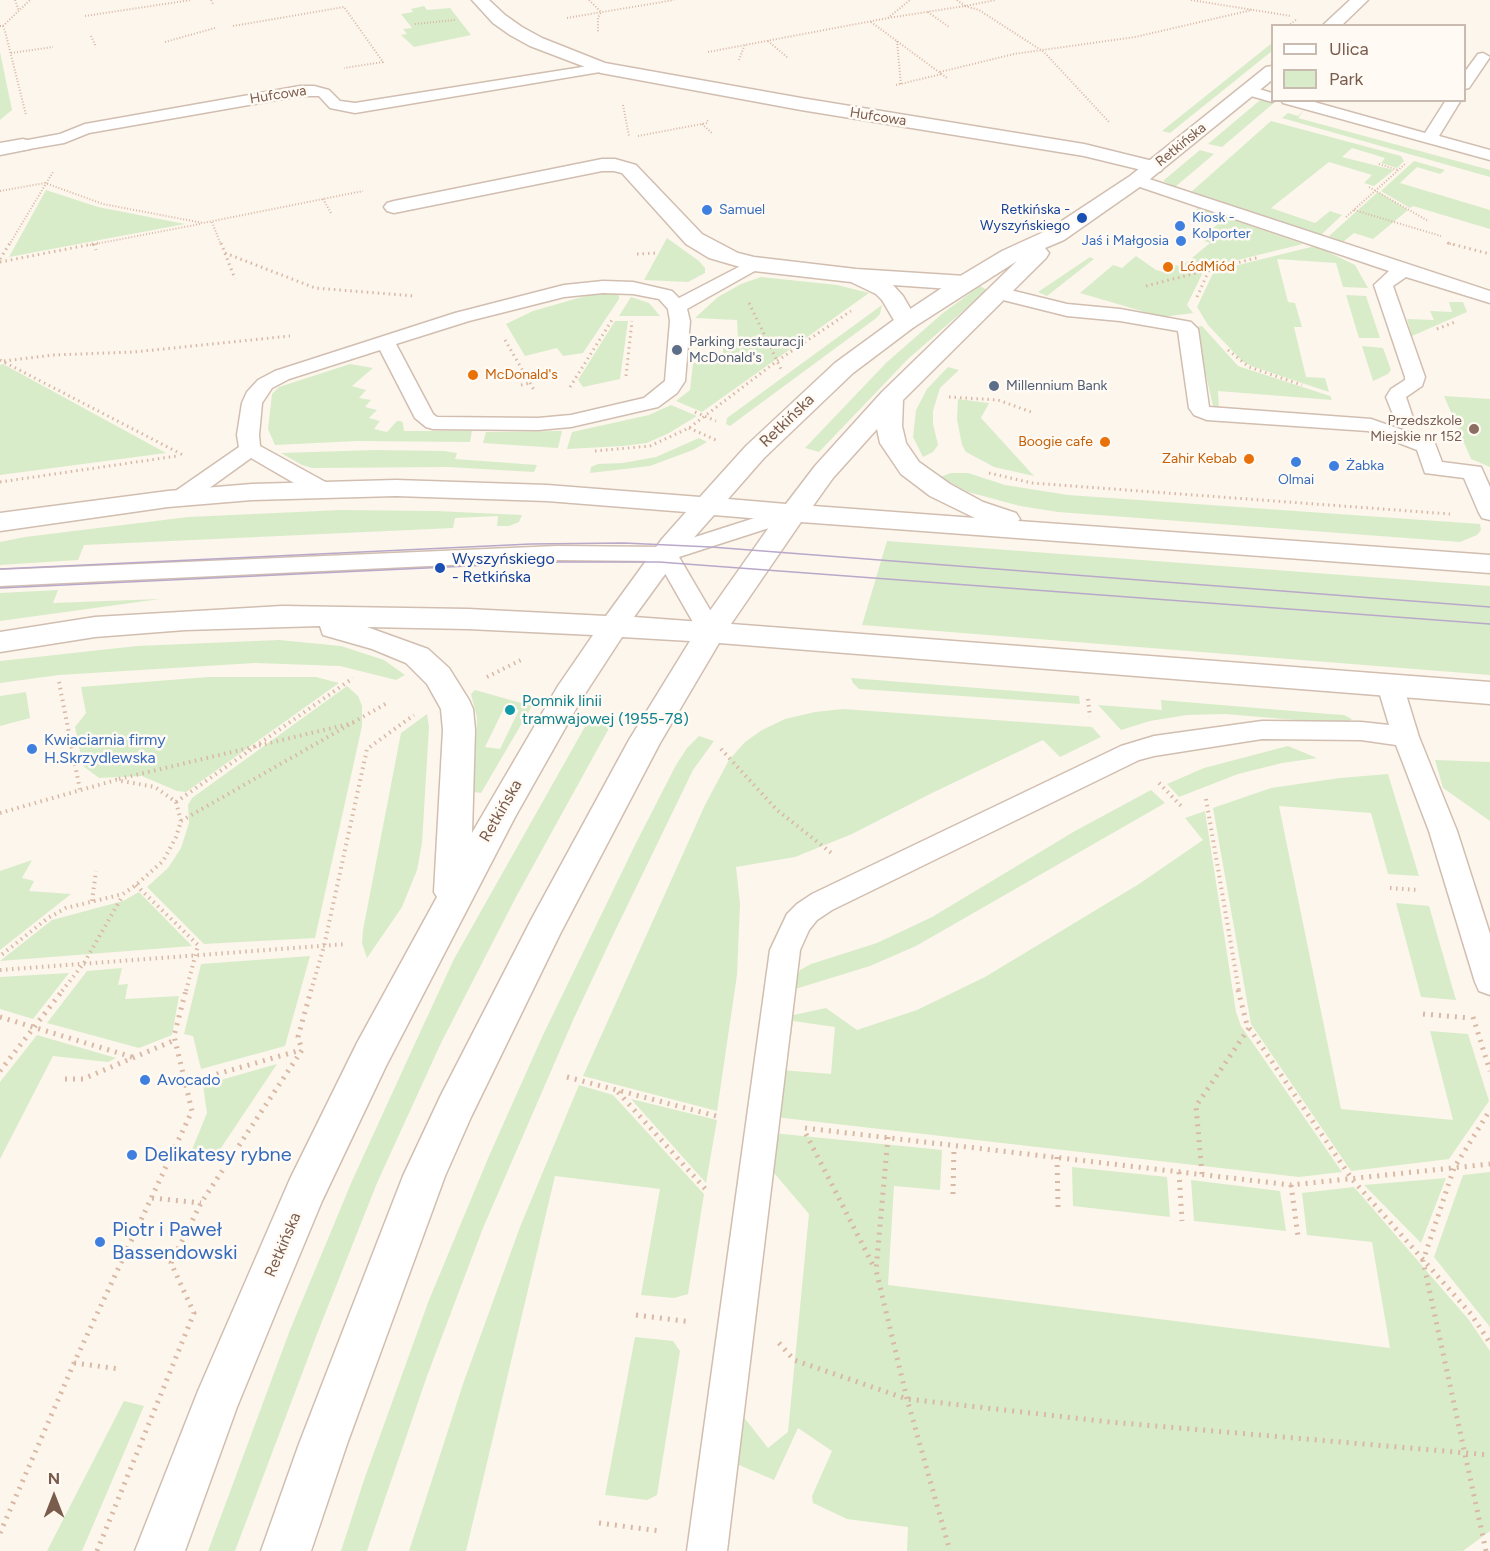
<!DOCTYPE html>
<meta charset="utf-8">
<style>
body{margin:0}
#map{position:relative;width:1490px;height:1551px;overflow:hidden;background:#fdf6ec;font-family:Figtree,sans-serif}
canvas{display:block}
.legend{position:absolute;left:1271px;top:24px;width:195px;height:78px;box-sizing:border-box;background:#fffaf3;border:2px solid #cabbb1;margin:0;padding:8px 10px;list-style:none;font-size:18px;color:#7a5c4d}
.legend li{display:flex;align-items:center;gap:12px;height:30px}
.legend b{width:30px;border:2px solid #cabbb1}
.north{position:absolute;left:24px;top:1467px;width:60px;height:60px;-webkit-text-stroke:4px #fffaf3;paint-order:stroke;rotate:0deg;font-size:16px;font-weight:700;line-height:24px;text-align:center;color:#7a5c4d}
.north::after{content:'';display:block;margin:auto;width:21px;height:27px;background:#7a5c4d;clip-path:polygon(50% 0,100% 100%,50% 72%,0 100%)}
</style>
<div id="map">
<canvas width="1490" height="1551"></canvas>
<ul class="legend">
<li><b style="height:8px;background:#fff"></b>Ulica</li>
<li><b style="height:16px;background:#d8ecc9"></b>Park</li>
</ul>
<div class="north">N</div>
</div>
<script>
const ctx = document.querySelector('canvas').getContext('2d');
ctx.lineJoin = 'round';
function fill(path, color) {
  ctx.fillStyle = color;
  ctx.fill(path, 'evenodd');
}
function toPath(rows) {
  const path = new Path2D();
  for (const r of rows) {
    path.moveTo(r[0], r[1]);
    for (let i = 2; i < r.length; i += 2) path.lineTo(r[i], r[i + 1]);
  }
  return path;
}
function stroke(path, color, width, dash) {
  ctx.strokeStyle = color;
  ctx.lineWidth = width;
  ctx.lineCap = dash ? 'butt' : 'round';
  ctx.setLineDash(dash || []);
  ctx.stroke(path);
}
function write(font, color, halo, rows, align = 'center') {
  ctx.font = font + ' Figtree,sans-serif';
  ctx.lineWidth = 5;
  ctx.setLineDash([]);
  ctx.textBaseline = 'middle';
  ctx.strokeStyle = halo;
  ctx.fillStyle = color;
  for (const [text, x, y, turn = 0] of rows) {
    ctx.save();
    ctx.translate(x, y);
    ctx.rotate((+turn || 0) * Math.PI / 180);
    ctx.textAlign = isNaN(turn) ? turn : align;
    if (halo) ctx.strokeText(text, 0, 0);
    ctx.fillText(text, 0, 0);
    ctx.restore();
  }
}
fill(toPath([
 [424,6,427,10,450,8,471,35,414,47,401,35,407,34,403,29,412,28,401,14,413,12,411,9],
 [1272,43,1272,51,1170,133,1162,131],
 [0,52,12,110,0,120],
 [1263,100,1275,102,1222,147,1208,144,1259,101],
 [1304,110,1298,118,1490,170,1490,177,1282,118,1288,113,1298,116],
 [1271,121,1401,156,1404,161,1397,168,1381,163,1385,158,1352,148,1342,157,1394,170,1374,186,1364,183,1372,175,1329,162,1271,208,1315,223,1330,211,1342,215,1322,234,1316,235,1190,193],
 [1200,150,1214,154,1175,187,1163,181],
 [1414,161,1445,170,1440,174,1417,167,1400,183,1490,210,1490,229,1413,206,1410,208,1381,191],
 [46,190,98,207,185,224,9,257],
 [1378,192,1408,210,1373,239,1354,233,1343,242,1329,236],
 [1198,208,1303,244,1205,268,1187,305,1193,313,1162,317,1080,293,1113,265,1122,268,1136,256,1156,270,1167,273,1176,265,1181,267,1210,243,1200,239,1218,224,1190,215],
 [667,238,699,261,705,268,705,273,688,282,644,280],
 [1311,247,1320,248,1355,265,1368,288,1343,287,1336,263,1277,259,1288,302,1295,303,1302,327,1294,327,1306,377,1325,378,1329,392,1251,366,1242,361,1208,325,1197,307,1214,271],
 [1090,257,1094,259,1047,296,1038,292],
 [761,277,837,285,869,293,702,412,676,401,690,390,693,363,723,363,723,339,738,339,737,320,695,318,718,297,741,284],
 [980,286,987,290,908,359,819,452,805,448,886,363,943,313],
 [619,294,619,299,583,353,563,356,557,348,525,356,506,324,533,311,589,295],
 [1346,295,1366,296,1380,338,1359,338],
 [631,297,649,303,660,316,619,316],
 [1449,302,1463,302,1467,312,1412,336,1407,319,1434,320,1430,311,1452,312],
 [882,305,880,314,875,319,730,426,726,424,727,418],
 [615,321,628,321,620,379,583,387,578,380],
 [1202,326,1238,366,1330,396,1332,400,1218,391,1219,409,1213,406,1195,327],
 [1362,346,1383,348,1391,370,1388,374,1373,381],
 [3,364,166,453,0,475,0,365],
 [350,364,373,368,352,386,366,390,359,398,371,400,365,407,377,410,369,418,380,421,374,429,387,432,397,421,401,421,403,423,404,431,472,431,470,442,357,441,275,445,268,429,272,394,279,387],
 [948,367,959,370,940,388,933,411,933,424,938,445,933,452,923,457,913,437,916,410,927,389],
 [1444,396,1490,399,1490,467,1471,459],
 [958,399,989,403,981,418,1034,476,994,467,966,452,962,445,957,419],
 [671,405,697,416,669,433,647,443,623,446,567,449,572,432,649,415],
 [562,431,558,448,483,443,486,432],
 [699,438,707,442,693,450,650,466,590,473,591,467,598,464,623,463,656,457],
 [375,450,444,451,457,453,455,459,537,465,534,472,448,467,312,468,302,465,281,453],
 [951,473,968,473,1005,485,1068,495,1480,524,1481,530,1477,535,1460,542,1058,512,1020,506,968,492,940,477],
 [341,510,436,511,522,515,519,522,509,526,497,526,498,516,455,518,453,528,84,545,78,560,0,565,0,542,25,537,188,517],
 [887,541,1490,586,1490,675,862,625],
 [58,590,53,603,160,599,0,621,0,593],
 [279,640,341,646,384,660,405,675,396,680,340,666,255,663,59,675,0,683,0,661,137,646],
 [208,677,316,677,339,683,186,792,177,791,142,776,99,778,83,766,75,727,86,713,81,687],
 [851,678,1079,696,1080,704,859,689,853,683],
 [347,686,358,696,362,706,362,726,315,938,204,944,147,887,168,868,181,848,189,823,188,805,192,798],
 [475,690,532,706,481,793,474,792,477,718,471,694],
 [505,706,519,710,500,749,485,747],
 [26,692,30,718,0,726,0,696],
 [1161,700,1329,714,1344,715,1352,719,1344,724,1225,714,1187,715,1150,721,1121,730,1098,705,1162,710],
 [843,709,1092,727,1101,737,1060,757,1043,740,932,793,852,834,795,857,736,867,740,904,737,975,717,1111,583,1076,705,805,729,760,745,742,762,730,785,719,815,712],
 [427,714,429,727,422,843,417,870,402,907,367,958,362,943,363,930,401,733],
 [591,716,613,721,516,897,441,1043,377,1183,317,1334,235,1551,208,1551,290,1330,352,1181,417,1039,454,959],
 [699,736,714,741,693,770,614,933,574,1018,483,1228,427,1376,367,1551,341,1551,364,1480,429,1300,489,1156,543,1035,636,843,676,765,687,748],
 [1288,746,1317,758,1282,763,1238,774,1179,797,1167,784,1204,768],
 [1435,760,1490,762,1490,821,1443,788],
 [1388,774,1419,876,1388,874,1371,813,1279,806,1341,1109,1453,1120,1430,1031,1468,1034,1489,1101,1449,1159,1351,1171,1251,1024,1213,808,1271,788,1340,778],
 [1151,790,1165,803,916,946,870,966,792,990,800,970,811,964,877,943,932,917,1075,831],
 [1205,811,1236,1012,1241,1026,1342,1172,1299,1177,775,1117,781,1070,831,1074,835,1027,793,1021,791,1036,786,1036,789,1016,826,1008,857,1030,917,1010,985,977,1139,884,1203,840,1185,818],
 [32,860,22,878,34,881,29,891,71,894,0,950,0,871],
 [139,892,192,946,0,961,52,920,123,901],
 [1396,903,1429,906,1456,1000,1421,997],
 [310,956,285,1046,201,1069,193,1036,184,1034,201,964],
 [122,968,118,985,128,984,125,999,179,996,172,1035,139,1048,47,1023,87,971],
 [69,973,33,1019,0,1009,0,977],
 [37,1035,116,1058,108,1062,53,1056,0,1159,0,1082],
 [277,1064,215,1157,191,1152,207,1113,203,1085],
 [579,1085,613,1095,704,1194,688,1294,674,1298,641,1295,660,1189,555,1176,466,1551,409,1551,463,1384,520,1227],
 [631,1099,717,1120,706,1183],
 [773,1133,942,1150,940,1190,894,1186,888,1285,1390,1348,1372,1242,1307,1235,1302,1193,1354,1187,1469,1320,1490,1351,1490,1531,1463,1551,907,1551,908,1527,847,1519,813,1503,812,1496,832,1451,798,1428,774,1480,732,1462,739,1411,768,1448,788,1432,809,1214,769,1167],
 [1072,1167,1167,1177,1170,1217,1073,1206],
 [1490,1172,1490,1327,1434,1257,1463,1175],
 [1446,1178,1421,1243,1364,1185],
 [1191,1180,1280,1191,1286,1231,1194,1221],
 [635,1337,673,1341,680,1351,657,1495,647,1500,605,1495],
 [124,1401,144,1406,82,1551,47,1551]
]), '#d8ecc9');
const service = toPath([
 [1483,53,1490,57,1469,88,1464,89,1464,73,1478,54,1483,53],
 [601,64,608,68,606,71,355,113,330,108,319,96,300,96,89,133,64,143,23,150,15,145,17,142,60,134,85,124,300,86,314,86,329,90,340,101,355,103,601,64],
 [1249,86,1272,93,1272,100,1276,100,1272,102,1244,94,1241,91,1244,88,1249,86],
 [1281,100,1307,100,1425,133,1446,100,1461,100,1439,136,1490,150,1490,160,1283,103,1281,100],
 [1137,175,1490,291,1490,303,1406,277,1393,286,1425,377,1422,386,1406,397,1413,418,1410,422,1403,424,1396,422,1386,397,1391,389,1405,380,1405,377,1374,285,1389,271,1131,184,1129,180,1131,176,1137,175],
 [754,259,760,260,763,264,760,268,687,309,690,321,685,381,677,393,658,407,571,427,538,430,433,429,426,427,415,418,380,350,289,379,272,388,262,403,259,435,260,446,329,484,332,489,329,494,321,496,313,494,251,458,190,502,182,504,174,502,171,497,174,492,239,447,237,435,242,403,247,392,258,380,275,371,455,313,564,285,603,281,633,282,672,291,679,298,754,259],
 [603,293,633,294,659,299,668,309,670,321,665,381,644,398,571,415,538,418,437,417,433,414,396,344,469,321,564,297,603,293],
 [998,287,1067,304,1120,309,1191,322,1198,329,1209,407,1371,419,1434,441,1442,462,1481,467,1490,487,1490,520,1482,518,1479,513,1464,478,1425,473,1417,450,1368,431,1207,420,1194,415,1189,408,1178,331,1120,321,1067,316,991,297,989,293,991,289,998,287],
 [792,506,800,508,803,513,800,518,679,557,723,632,720,638,711,640,702,638,658,561,557,560,0,586,0,570,557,546,664,547,792,506],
 [1390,676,1399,679,1403,685,1419,737,1457,831,1490,934,1490,995,1479,991,1475,982,1429,831,1396,745,1361,740,1262,739,1154,756,1139,760,832,910,817,920,809,930,800,950,727,1551,687,1551,770,950,787,914,797,904,812,894,1121,746,1154,736,1262,721,1361,722,1389,725,1377,685,1381,679,1390,676]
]);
const minor = toPath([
 [472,0,489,0,505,15,522,27,542,38,605,63,801,98,1084,144,1161,163,1164,167,1161,171,1154,173,1084,156,801,110,601,73,530,46,510,35,493,23,472,0],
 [23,139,30,141,33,145,30,149,0,155,0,143,23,139],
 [602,159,615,159,636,165,702,234,738,253,754,257,856,269,965,276,973,278,976,283,973,288,965,290,893,285,903,296,918,322,914,327,906,329,898,327,882,300,876,294,851,282,754,271,709,258,686,244,622,173,614,171,602,171,394,213,387,211,384,207,387,203,394,201,602,159]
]);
const tertiary = toPath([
 [1350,0,1368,0,1341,26,1322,26,1350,0],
 [1272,66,1272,80,1144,184,1064,240,1045,248,1049,253,1046,258,903,400,902,426,906,443,919,462,950,484,983,502,1016,513,1020,519,1018,521,1490,555,1490,573,801,522,731,624,1490,682,1490,704,719,643,660,743,560,934,471,1117,445,1176,347,1444,311,1551,261,1551,299,1444,403,1176,441,1095,531,920,629,740,690,641,622,637,581,700,515,817,386,1066,322,1201,280,1302,237,1407,185,1551,135,1551,198,1391,290,1179,357,1043,437,897,434,892,443,730,441,709,427,684,406,663,372,649,323,635,320,626,185,630,95,637,0,652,0,632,95,617,282,606,468,609,606,616,662,539,686,512,547,501,396,496,252,500,168,507,0,531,0,513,168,491,252,484,396,480,547,485,700,497,746,446,835,363,898,317,957,278,1002,251,1048,230,1130,176,1266,67,1272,66],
 [1017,261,882,392,815,466,786,504,728,499,764,458,853,373,914,327,1017,261],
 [877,429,880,443,901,474,930,496,975,518,813,506,833,478,877,429],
 [714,515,774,520,702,622,634,617,682,551,714,515],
 [367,627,468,629,593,635,558,686,472,833,475,730,473,709,469,700,449,668,428,649,367,627]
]);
stroke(service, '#d1beb0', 3);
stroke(minor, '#d1beb0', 3);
stroke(tertiary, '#d1beb0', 3);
stroke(toPath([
 [15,0,19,11],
 [211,0,213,4],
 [589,0,601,12,598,18,598,32],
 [957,0,965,6,996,0],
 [1191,0,1291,16],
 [928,12,949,27],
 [85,16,191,0],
 [567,18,674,0],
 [888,18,965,6,979,10,1044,52,1109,122],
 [871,22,947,78],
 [415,24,455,20],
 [0,26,3,26,5,31,26,115],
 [3,26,30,0],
 [233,26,344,7,383,62,344,68],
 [1288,26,1297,19],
 [91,36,96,47],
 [768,41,788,58],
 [897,41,901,85],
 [165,42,215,28],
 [708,52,888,18,910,0],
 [11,53,53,47],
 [739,60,745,44],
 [940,72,1014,54,1135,37,1252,10],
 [896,85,942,74],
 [623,105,629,136],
 [702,124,713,134],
 [638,136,707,123,708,120],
 [1379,164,1398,170],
 [1369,187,1428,221],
 [0,191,45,183,103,204,203,223,363,191],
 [323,199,331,213],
 [1354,210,1441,236],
 [1346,217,1405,164],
 [212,222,221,245],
 [1447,243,1454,245],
 [9,245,53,172],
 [90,245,200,224]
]), '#d9b8a5', 2, [1, 2]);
stroke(toPath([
 [221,243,235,279],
 [1448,243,1490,254],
 [94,244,96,250],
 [225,253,315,288,415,296],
 [637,254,657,253],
 [0,259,10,243],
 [0,262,98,243],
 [1146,286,1208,270],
 [1197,297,1209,270,1260,257],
 [749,303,782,371],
 [1437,329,1455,322],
 [505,340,534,390],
 [1228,350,1249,367,1302,385],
 [0,360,183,455],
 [4,361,53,355,134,352,290,336],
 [626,376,632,321],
 [521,385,530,383],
 [570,387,612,320],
 [949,397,998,400,1034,413],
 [695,412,716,421],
 [689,428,716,440],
 [595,451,650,446,689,428,777,361,851,311],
 [989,473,1032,483,1450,514],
 [0,482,177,456]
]), '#d9b8a5', 3, [1.5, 4]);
stroke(toPath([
 [487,677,523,659],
 [59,682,80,790],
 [1088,699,1090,717],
 [721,749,777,810,834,855],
 [119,779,353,723],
 [1159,783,1183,808],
 [1206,799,1239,991],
 [176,802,353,678],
 [0,813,116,780,155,787,176,802,181,821,176,837,163,861,136,885,123,894,66,908,48,918,0,956],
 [181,821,387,703],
 [136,885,198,945,186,991],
 [1390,888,1418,890],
 [92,901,96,871],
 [0,970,347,944],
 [62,991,84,963,123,895],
 [311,991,324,946,367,749,414,715]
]), '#d9b8a5', 4, [1.5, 4.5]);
stroke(toPath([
 [1238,990,1247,1025,1352,1179,1471,1314,1490,1343],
 [1423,1014,1470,1018],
 [0,1017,132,1057],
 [1473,1017,1490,1071],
 [0,1071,63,990],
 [567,1077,720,1117],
 [65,1079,83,1079,175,1040],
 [186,1083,301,1050],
 [618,1092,709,1193],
 [805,1128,1291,1185,1490,1164],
 [806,1134,875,1269],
 [888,1137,876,1270,907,1399,950,1551],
 [1057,1157,1058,1207],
 [1179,1172,1182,1221],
 [1202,1174,1196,1106,1249,1028],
 [1291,1185,1298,1236],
 [953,1194,954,1146],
 [152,1198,201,1203],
 [636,1315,691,1322],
 [779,1343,794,1360,907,1399,1110,1422,1490,1455],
 [74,1363,120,1369],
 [599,1523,660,1531],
 [0,1533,74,1363,192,1111,174,1036,186,990],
 [97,1551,194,1313,171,1263,201,1203,302,1050,298,1037,311,990],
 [1486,1551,1423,1261,1454,1168,1490,1110]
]), '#d9b8a5', 5, [2, 6]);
fill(service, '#fff');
fill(minor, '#fff');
fill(tertiary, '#fff');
stroke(toPath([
 [0,569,531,544,624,543,711,547,1490,607],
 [0,588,554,562,659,562,1490,624]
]), '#b9a8c9', 1.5);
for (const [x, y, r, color] of [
 [707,210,6,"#3f7fe0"],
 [1082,218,6,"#1a4fb4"],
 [1180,226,6,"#3f7fe0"],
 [1181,241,6,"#3f7fe0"],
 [1168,267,6,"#e8710a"],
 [677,350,6,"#5c6f8a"],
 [473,375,6,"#e8710a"],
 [994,386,6,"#5c6f8a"],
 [1474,429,6,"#8d6e63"],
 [1105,442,6,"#e8710a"],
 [1249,459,6,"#e8710a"],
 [1296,462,6,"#3f7fe0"],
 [1334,466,6,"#3f7fe0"],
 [440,568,6,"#1a4fb4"],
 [510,710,6,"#0f9aa8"],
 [32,749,6,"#3f7fe0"],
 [145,1080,6,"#3f7fe0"],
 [132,1155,6,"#3f7fe0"],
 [100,1242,6,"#3f7fe0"]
]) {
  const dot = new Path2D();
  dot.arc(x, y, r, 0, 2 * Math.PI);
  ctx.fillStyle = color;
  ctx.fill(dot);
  stroke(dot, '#fffaf3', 2);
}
write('14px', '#7a5c4d', '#fffaf3', [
 ["Hufcowa",278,95,-9],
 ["Hufcowa",878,117,9],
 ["Retkińska",1181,145,-39]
]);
write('14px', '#366cbe', '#fffaf3', [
 ["Samuel",719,210],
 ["Kiosk -",1192,218],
 ["Kolporter",1192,234],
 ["Jaś i Małgosia",1169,241,"right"],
 ["Żabka",1346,466],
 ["Olmai",1296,480,"center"]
], 'left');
write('14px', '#164399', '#fffaf3', [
 ["Retkińska -",1070,210],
 ["Wyszyńskiego",1070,226]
], 'right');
write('14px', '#c56008', '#fffaf3', [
 ["LódMiód",1180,267],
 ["McDonald's",485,375],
 ["Boogie cafe",1093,442,"right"],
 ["Zahir Kebab",1237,459,"right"]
], 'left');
write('14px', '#4e5e75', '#fffaf3', [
 ["Parking restauracji",689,342],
 ["McDonald's",689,358],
 ["Millennium Bank",1006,386]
], 'left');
write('14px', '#785e54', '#fffaf3', [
 ["Przedszkole",1462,421],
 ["Miejskie nr 152",1462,437]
], 'right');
write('16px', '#7a5c4d', '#fffaf3', [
 ["Retkińska",787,421,-44],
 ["Retkińska",501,811,-60],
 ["Retkińska",283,1245,-67]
]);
write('16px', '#164399', '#fffaf3', [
 ["Wyszyńskiego",452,559],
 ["- Retkińska",452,577]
], 'left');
write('16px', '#0d838f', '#fffaf3', [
 ["Pomnik linii",522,701],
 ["tramwajowej (1955-78)",522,719]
], 'left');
write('16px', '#366cbe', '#fffaf3', [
 ["Kwiaciarnia firmy",44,740],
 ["H.Skrzydlewska",44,758],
 ["Avocado",157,1080]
], 'left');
write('20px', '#366cbe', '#fffaf3', [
 ["Delikatesy rybne",144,1155],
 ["Piotr i Paweł",112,1230],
 ["Bassendowski",112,1253]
], 'left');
</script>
